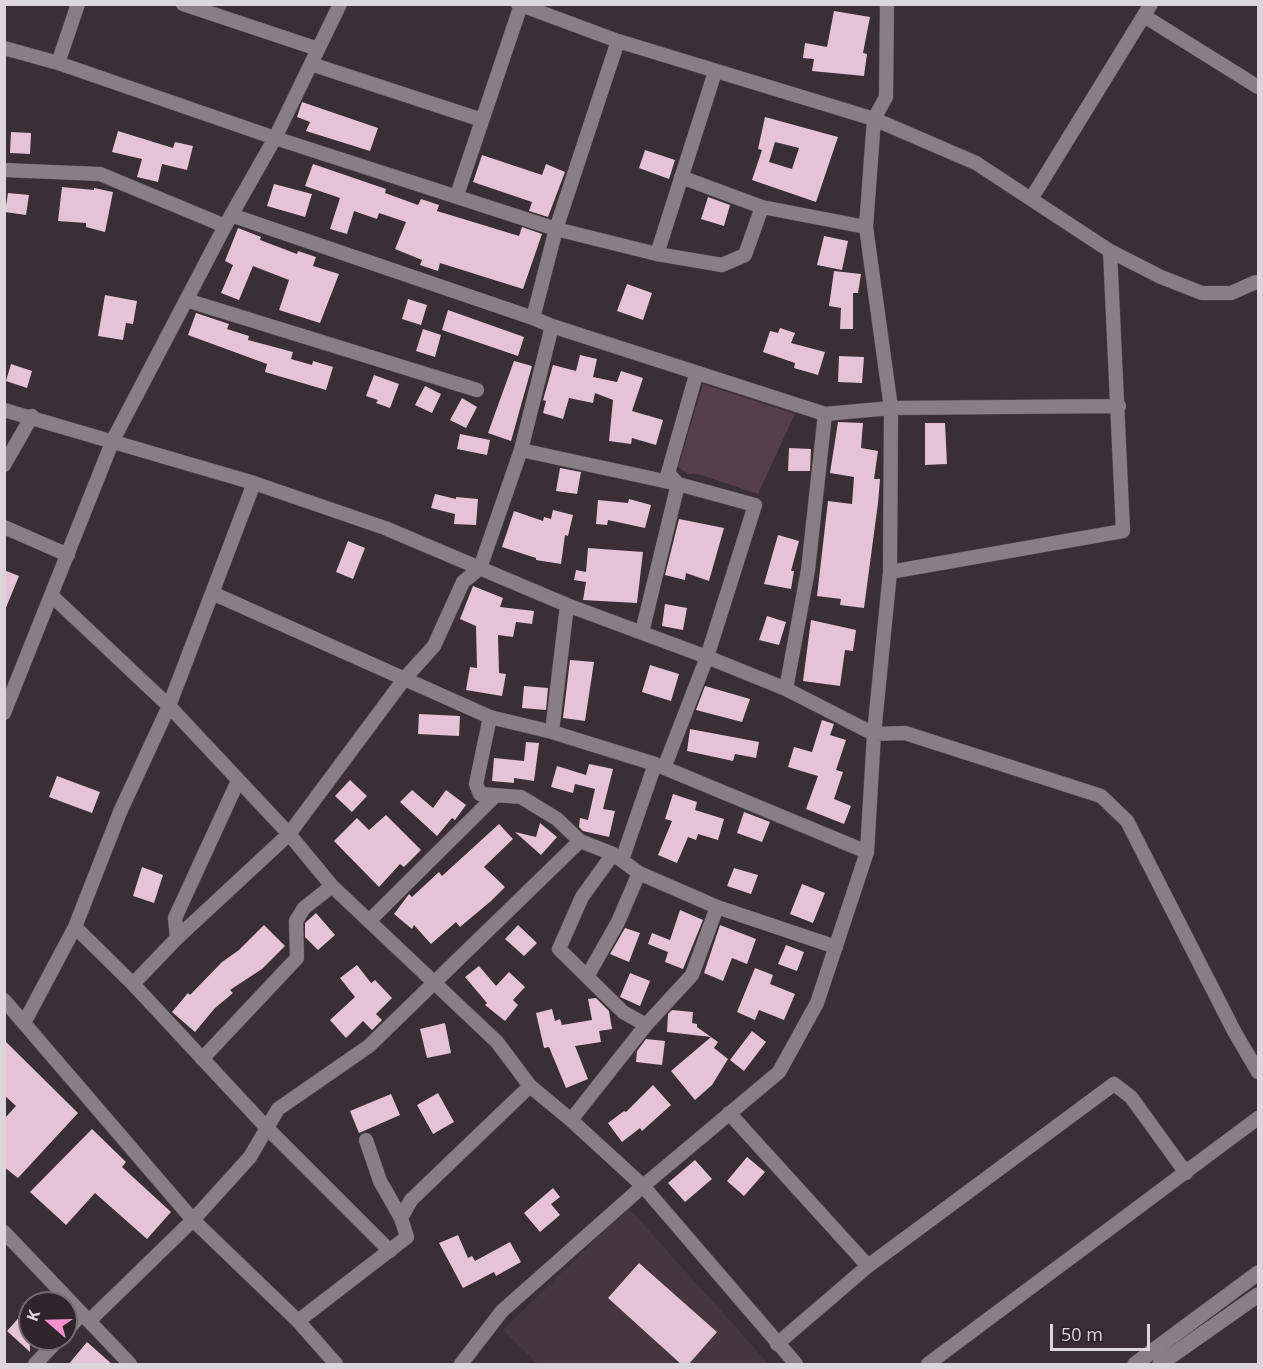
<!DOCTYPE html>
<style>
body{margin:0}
#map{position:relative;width:1263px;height:1369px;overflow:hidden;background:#392f34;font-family:"Open Sans",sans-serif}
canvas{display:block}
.frame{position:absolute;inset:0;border:6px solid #dcd5d9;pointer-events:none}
.north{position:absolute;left:18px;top:1291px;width:60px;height:60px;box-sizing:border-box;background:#2f252a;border:2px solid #746b70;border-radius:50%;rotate:290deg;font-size:16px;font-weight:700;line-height:24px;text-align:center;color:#dcd5d9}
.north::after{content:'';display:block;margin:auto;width:21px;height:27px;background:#f790cd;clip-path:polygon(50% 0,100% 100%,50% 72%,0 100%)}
.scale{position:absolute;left:1050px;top:1324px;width:100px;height:27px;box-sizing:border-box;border:3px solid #dcd5d9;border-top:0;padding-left:8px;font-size:18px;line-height:21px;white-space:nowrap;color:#dcd5d9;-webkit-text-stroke:4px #2f252a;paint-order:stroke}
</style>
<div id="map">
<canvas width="1263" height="1369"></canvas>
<div class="frame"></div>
<div class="north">K</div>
<div class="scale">50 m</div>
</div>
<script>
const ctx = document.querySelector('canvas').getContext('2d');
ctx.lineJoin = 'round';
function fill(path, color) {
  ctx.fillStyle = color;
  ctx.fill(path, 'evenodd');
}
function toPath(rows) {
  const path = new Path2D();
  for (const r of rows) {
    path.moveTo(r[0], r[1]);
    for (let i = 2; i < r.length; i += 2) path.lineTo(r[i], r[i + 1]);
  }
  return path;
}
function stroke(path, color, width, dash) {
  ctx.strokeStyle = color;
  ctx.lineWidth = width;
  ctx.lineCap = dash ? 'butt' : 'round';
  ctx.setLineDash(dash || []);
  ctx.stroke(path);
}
fill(toPath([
 [628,1207,769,1364,538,1364,503,1330]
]), '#46363e');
fill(toPath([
 [703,384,795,414,758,494,698,474,688,474,678,467]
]), '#563e4b');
fill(toPath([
 [834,11,870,17,863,53,867,54,864,76,812,71,814,59,803,58,805,43,827,47],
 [302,102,378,128,370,151,306,131,310,122,297,117],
 [765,117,838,137,816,202,752,180,762,150,758,149],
 [775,142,799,148,792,169,769,162],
 [118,131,173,148,175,142,193,146,187,170,162,164,158,182,137,177,142,159,112,152],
 [11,132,31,133,30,154,10,153],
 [645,150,675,160,669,179,639,168],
 [482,155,542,175,546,164,565,172,548,217,529,211,532,202,473,182],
 [313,164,386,189,385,193,418,205,421,199,439,205,437,211,519,236,522,227,542,234,523,289,440,263,438,271,420,265,422,260,395,249,406,222,379,213,377,219,354,211,347,234,330,229,340,198,305,186],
 [274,184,312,194,305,217,267,206],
 [62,187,94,190,94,188,113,192,105,232,86,227,86,223,58,221],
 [8,193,29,195,26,215,5,212],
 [708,197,730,205,724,226,701,219],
 [238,228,261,237,260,240,297,254,298,251,316,257,313,266,339,274,320,323,279,310,289,280,253,266,239,300,221,293,233,265,225,261],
 [824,236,848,241,842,270,817,265],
 [834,271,861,274,858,293,853,293,853,329,840,329,841,308,829,306],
 [627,284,652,293,643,320,617,311],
 [105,295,137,301,133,324,126,323,123,340,98,336],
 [408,299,427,305,421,325,402,319],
 [448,310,524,337,518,356,442,330],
 [196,313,229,324,227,329,249,336,248,340,293,352,291,359,312,365,313,361,333,367,326,390,265,372,267,364,188,335],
 [780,328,795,333,791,343,825,352,818,375,794,368,795,363,763,352,770,331,778,333],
 [423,329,441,335,435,357,416,351],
 [580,355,597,359,593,377,617,382,621,371,643,378,632,411,663,420,656,445,632,438,631,444,609,441,613,400,595,393,593,403,569,398,563,419,543,413,546,401,543,400,553,365,576,371],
 [839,356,864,357,862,383,838,382],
 [514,361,532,366,511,441,488,433],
 [11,364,32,371,27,388,6,381],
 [374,375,399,384,390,408,376,403,378,400,366,396],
 [425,386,441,394,432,413,415,405],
 [462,398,477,407,466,428,450,420],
 [838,422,863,423,861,448,878,451,874,479,880,479,878,503,864,608,840,605,841,599,817,596,828,501,852,504,854,477,830,473],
 [925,423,945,423,947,464,925,465],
 [460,434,490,440,487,455,457,449],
 [789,448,811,449,810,471,788,471],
 [560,468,581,472,577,494,556,491],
 [435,494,456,499,456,497,478,499,476,525,454,524,455,514,431,508],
 [629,499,651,505,645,528,608,520,607,525,596,524,598,500,628,503],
 [553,510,573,515,568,536,565,535,561,564,536,560,536,558,502,547,514,511,543,521,544,517,551,519],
 [679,519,724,528,709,581,686,573,685,580,665,575],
 [778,535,799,541,791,571,794,571,791,589,764,584],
 [348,541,365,548,353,579,336,572],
 [588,548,643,552,637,603,583,600,586,582,574,580,576,570,586,572],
 [4,570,19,576,5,610,4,610],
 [473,586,503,598,500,607,534,611,532,624,516,622,513,637,498,635,499,673,506,674,502,696,466,690,470,667,477,668,476,626,460,619],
 [665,604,687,608,683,630,662,626],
 [767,616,786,622,779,645,759,640],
 [811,620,856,630,853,651,845,650,840,686,803,681],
 [570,660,594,662,585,721,563,718],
 [650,665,679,674,671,701,642,692],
 [524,686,548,688,546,710,522,708],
 [705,686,750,699,742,722,696,710],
 [419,714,460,716,459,736,418,734],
 [822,720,834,724,830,735,846,740,836,770,843,772,834,799,851,806,844,824,806,809,818,776,788,767,794,747,812,752],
 [690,729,759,742,756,758,735,754,733,761,687,751],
 [526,742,539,743,534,781,514,778,514,783,492,781,494,758,524,761],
 [589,764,613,769,603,809,615,811,609,837,583,831,579,827,580,818,588,820,595,789,575,784,573,793,551,787,557,766,586,775],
 [57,776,100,792,92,813,49,797],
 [350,780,367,796,352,812,335,796],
 [412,790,433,808,446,790,466,805,455,820,452,818,437,836,400,802],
 [673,794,697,802,695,810,724,819,718,840,698,834,696,840,688,837,677,863,658,855,672,821,665,819],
 [744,812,770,822,762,842,737,833],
 [386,815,421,850,404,867,400,864,379,887,334,841,357,818,369,830],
 [540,823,557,837,541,855,515,832,536,837],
 [499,824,513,839,484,867,505,887,491,901,460,927,456,922,431,944,414,925,412,929,394,914,409,894,412,897,439,872,442,876],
 [142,867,163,875,154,903,133,896],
 [734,868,758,875,751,894,727,886],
 [802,884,825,893,813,923,790,914],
 [680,910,703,920,683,969,665,962,668,952,648,944,652,933,670,940],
 [316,913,335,935,318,950,305,937,305,923],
 [264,925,285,946,262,969,230,990,233,993,215,1008,195,1032,172,1012,188,993,190,995,222,962,239,950],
 [518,925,537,943,524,956,505,939],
 [720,925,756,939,747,964,732,958,723,981,704,973],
 [625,928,640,933,629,962,610,954],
 [786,945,804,952,797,971,778,964],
 [357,965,371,983,375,980,392,998,376,1014,382,1020,372,1030,363,1021,346,1038,330,1020,355,997,340,978],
 [479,966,496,986,509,972,525,987,513,1000,518,1005,505,1021,485,1005,487,1003,465,977],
 [755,968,773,975,770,984,795,994,784,1020,759,1010,755,1020,737,1012],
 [630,973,650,981,640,1006,620,997],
 [596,998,609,1011,612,1029,599,1031,601,1042,575,1046,588,1079,566,1088,549,1047,544,1048,536,1013,552,1009,555,1021,560,1019,562,1025,592,1020,588,999],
 [672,1010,693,1012,692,1023,697,1024,697,1027,711,1037,667,1032,668,1014],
 [445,1023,451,1053,427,1058,420,1029],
 [752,1031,766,1042,744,1071,730,1060],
 [711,1037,718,1042,714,1048,728,1059,712,1085,695,1100,671,1071],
 [646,1039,665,1041,662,1065,636,1062,637,1051],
 [4,1040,78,1113,18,1178,4,1167,4,1119,16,1106,4,1095],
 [653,1085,671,1105,642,1131,640,1128,622,1142,608,1123,624,1111,626,1112],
 [438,1093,454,1122,433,1134,417,1105],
 [391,1094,400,1115,359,1133,350,1111],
 [92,1129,126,1162,122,1167,171,1212,147,1239,95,1193,66,1225,30,1192],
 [747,1157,765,1172,744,1196,727,1181],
 [695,1160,712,1179,685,1202,668,1183],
 [553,1188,560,1197,551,1204,560,1215,540,1232,524,1213],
 [458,1235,468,1258,472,1256,475,1261,510,1242,521,1262,496,1276,494,1272,463,1288,439,1243],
 [639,1263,717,1332,688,1365,682,1365,608,1298],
 [30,1305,30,1352,7,1331],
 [87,1342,113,1365,68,1365]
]), '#e6c2d6');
const street = toPath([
 [183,4,318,49],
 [518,4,618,41,874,119,976,163,1110,251,1123,531,890,572],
 [1144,16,1258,87],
 [4,48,58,63,275,138,556,229,657,254,722,265,745,255,762,207],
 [58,63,78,4],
 [311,64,482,120],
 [4,170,100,174,225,226],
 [681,177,762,207,866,227],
 [457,195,521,5],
 [1031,199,1151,4],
 [231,215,533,318,552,326,825,414,891,408,1119,406],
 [1110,251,1161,277,1202,293,1231,293,1256,282],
 [657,254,715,72],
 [186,300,477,390],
 [533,318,556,229,618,41],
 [4,410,254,483,385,528,567,605,707,657,786,689,874,734,905,733,1101,796,1127,821,1234,1031,1258,1072],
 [521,450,678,484,755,505,707,657,664,768],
 [4,465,32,416],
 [4,527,68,555],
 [212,593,490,717,552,732,655,764,867,852],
 [51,595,169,706,289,834,332,886,497,1042,530,1086,571,1120,643,1186,796,1364],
 [642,632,678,484,668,473,696,375],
 [786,689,808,570,825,414],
 [4,713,113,440,225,226,275,138,340,4],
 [490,717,476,784,480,794,521,797,557,819,580,841,613,854,639,873,717,907,836,947],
 [552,732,567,605],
 [613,854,582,897,559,949,623,1012,646,1025],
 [622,860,655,764],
 [370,920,494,797],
 [75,927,133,984,266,1127,390,1251],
 [177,938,175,918,238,781],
 [588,975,618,922,639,873],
 [133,984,177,938,289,834,405,678,434,646,463,582,480,568,521,450,552,326],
 [4,1000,193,1220,298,1321,336,1364],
 [24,1023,75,927,120,812,169,706,254,483],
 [202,1059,297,958,296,921,304,908,332,886],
 [729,1113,868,1266],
 [571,1120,646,1025,692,975,717,907],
 [366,1140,380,1181,401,1218],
 [4,1232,130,1364],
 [89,1321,193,1220,250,1157,278,1109,369,1046,580,841],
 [298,1321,407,1237,401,1218,411,1200,530,1086],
 [66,1331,82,1314],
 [777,1344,868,1266,1114,1084,1131,1097,1186,1173],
 [35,1364,59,1339],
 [461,1364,502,1311,643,1186,779,1072,817,1003,867,852,874,734,890,572,891,408,866,227,874,119,886,97,887,4],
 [928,1364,1258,1118]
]);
const secondary = toPath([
 [1135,1364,1258,1273],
 [1160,1364,1258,1295]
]);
stroke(street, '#554c51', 15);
stroke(secondary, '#554c51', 16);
stroke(street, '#897e84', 14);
stroke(secondary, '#897e84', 15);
</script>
